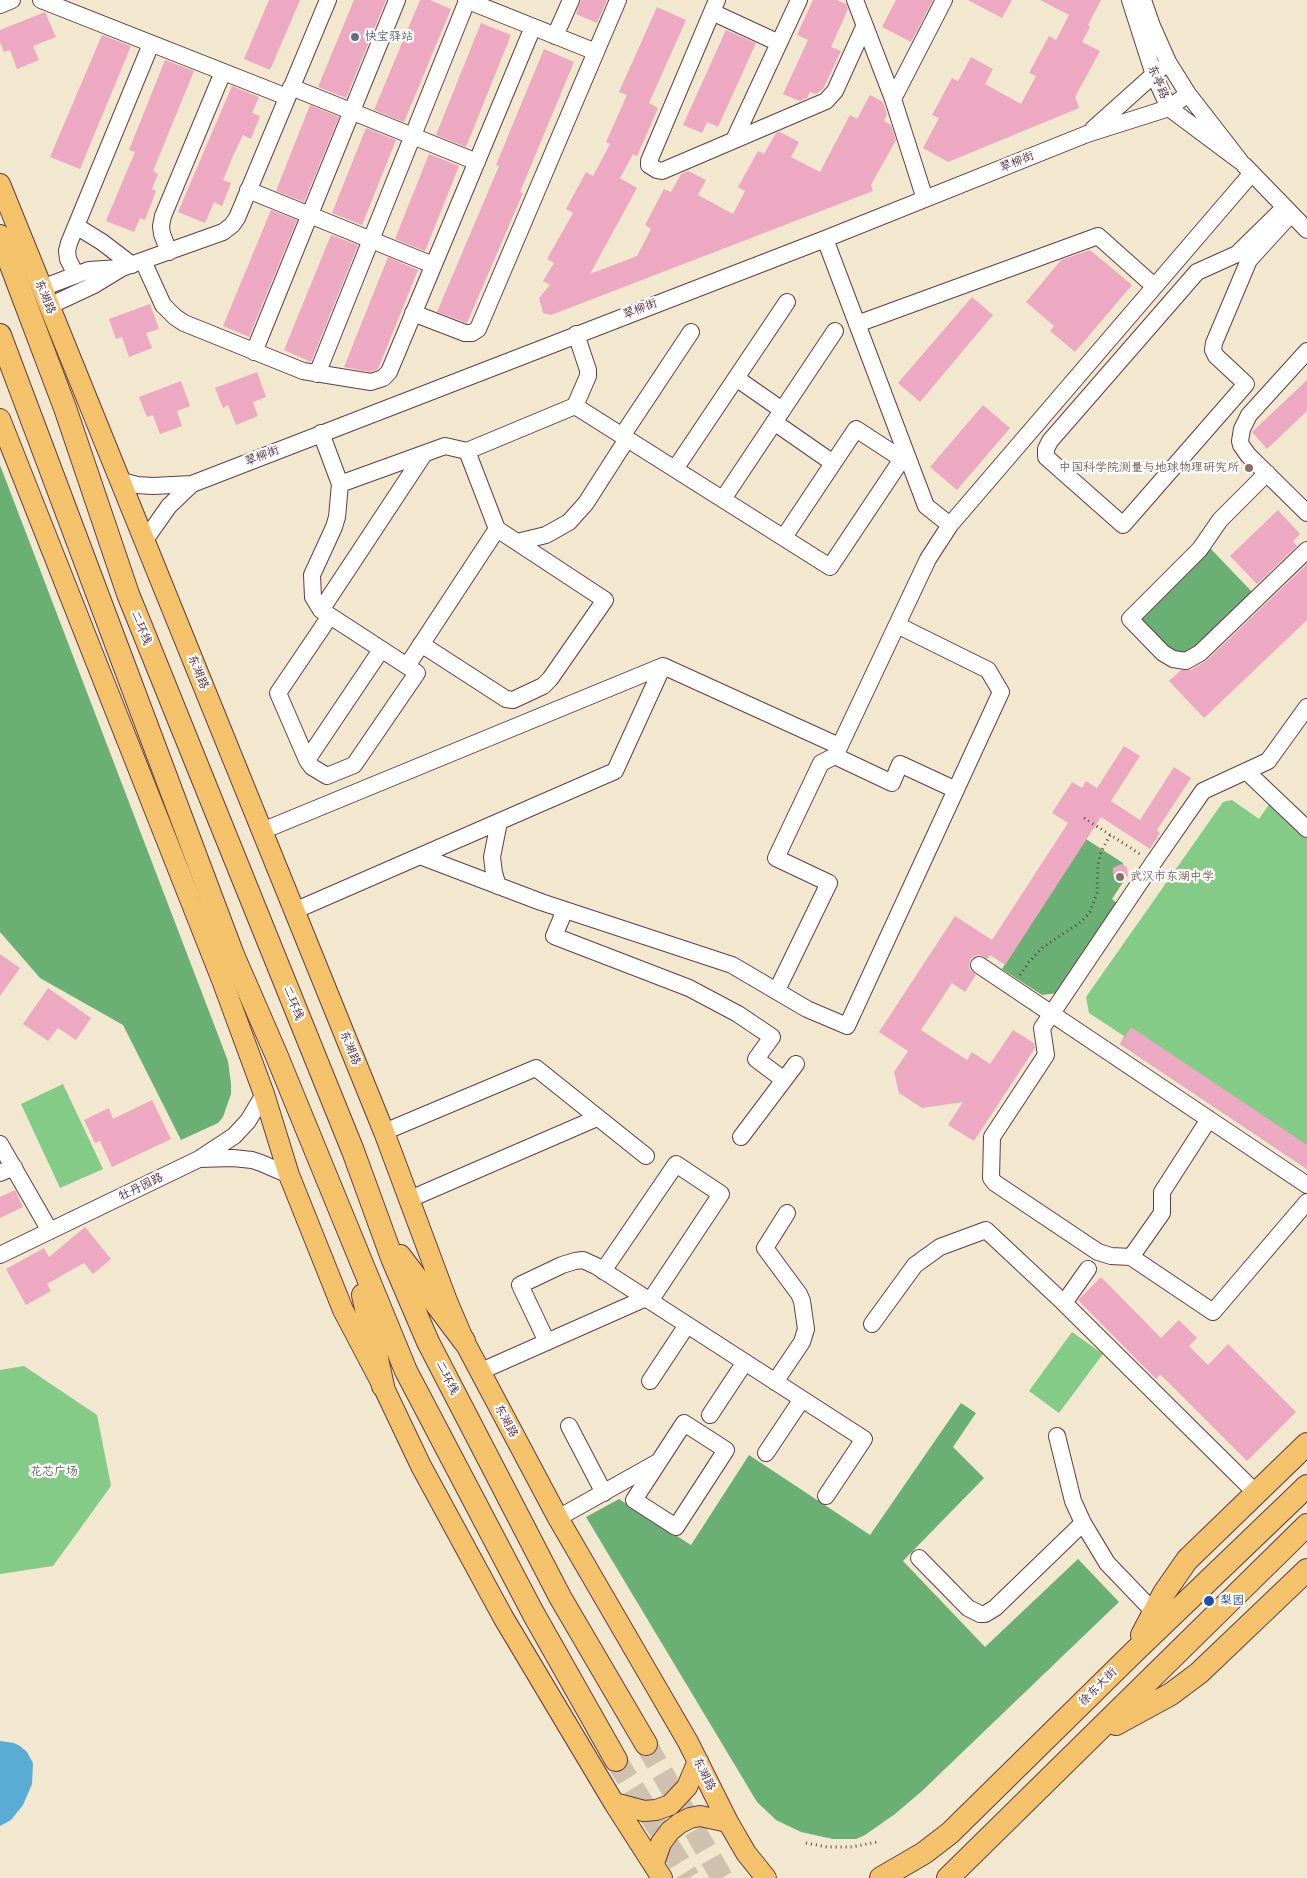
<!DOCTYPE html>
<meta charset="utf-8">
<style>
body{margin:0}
canvas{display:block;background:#f1e8cf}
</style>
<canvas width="1307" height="1878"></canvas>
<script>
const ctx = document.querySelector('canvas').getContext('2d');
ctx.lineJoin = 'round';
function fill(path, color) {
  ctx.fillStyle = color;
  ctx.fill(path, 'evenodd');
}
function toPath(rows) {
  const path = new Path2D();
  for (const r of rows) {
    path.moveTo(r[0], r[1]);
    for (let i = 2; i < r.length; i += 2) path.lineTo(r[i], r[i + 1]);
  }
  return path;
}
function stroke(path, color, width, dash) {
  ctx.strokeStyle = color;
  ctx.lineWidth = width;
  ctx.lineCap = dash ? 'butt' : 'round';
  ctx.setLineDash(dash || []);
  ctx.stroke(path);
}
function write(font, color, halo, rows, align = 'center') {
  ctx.font = font + ' "Playpen Sans","LXGW WenKai TC",sans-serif';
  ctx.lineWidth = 4.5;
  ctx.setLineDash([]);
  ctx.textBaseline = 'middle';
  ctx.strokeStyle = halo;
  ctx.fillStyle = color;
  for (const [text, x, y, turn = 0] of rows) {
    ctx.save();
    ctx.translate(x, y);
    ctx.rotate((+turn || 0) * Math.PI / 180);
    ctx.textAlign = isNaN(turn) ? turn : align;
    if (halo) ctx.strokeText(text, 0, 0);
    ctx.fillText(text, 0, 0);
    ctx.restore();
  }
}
fill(toPath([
 [1232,800,1259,819,1270,803,1307,838,1307,1169,1120,1044,1124,1036,1089,1013,1086,997,1223,802],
 [63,1084,103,1169,60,1188,21,1104],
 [1072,1332,1103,1354,1059,1413,1029,1391],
 [24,1366,97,1415,111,1486,53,1566,0,1574,0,1370]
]), '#83cb87');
fill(toPath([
 [0,465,228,1061,231,1084,231,1094,223,1117,218,1123,181,1140,123,1025,40,978,0,932],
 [1210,548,1254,594,1192,653,1176,655,1138,618],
 [1086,839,1123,863,1125,879,1112,899,1117,903,1058,993,1042,995,1002,969],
 [961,1403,976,1413,953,1447,984,1478,903,1561,985,1647,1078,1559,1119,1602,922,1791,895,1814,865,1835,856,1839,833,1839,801,1832,776,1820,757,1802,586,1517,619,1499,691,1545,749,1455,870,1535]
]), '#6aaf74');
fill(toPath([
 [0,1741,14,1743,20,1746,27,1752,33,1763,32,1784,23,1805,11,1820,0,1826]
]), '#59acd4');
fill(toPath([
 [269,0,300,0,270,70,244,59],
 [354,0,386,0,346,98,318,87],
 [420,0,430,0,451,9,404,122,374,110],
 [581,0,607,0,597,23,576,14],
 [813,0,837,0,846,4,848,9,831,47,841,51,823,89,816,94,810,92,807,98,800,101,783,94,808,40,797,35],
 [896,0,933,0,911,42,882,27],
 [968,0,1012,0,1002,18],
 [1040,0,1101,0,1088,25,1090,27,1082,42,1100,51,1075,97,1079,108,948,162,923,148,939,118,932,115,952,78,958,81,971,57,993,69,985,84,1021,104,1036,76,1029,73,1049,36,1056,40,1069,15],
 [657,7,686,20,649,103,658,108,637,156,633,154,620,178,637,188,590,274,637,256,651,229,645,225,664,189,671,192,681,174,688,171,706,180,698,195,733,214,745,191,738,187,758,151,764,154,776,133,780,132,799,142,791,157,820,172,850,115,857,119,870,95,883,102,887,114,884,121,891,125,896,140,871,185,873,191,551,315,543,313,539,298,550,285,543,281,554,263,547,259,573,213,566,209,586,172,593,176,610,144,606,142,627,95,619,92],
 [45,12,56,37,33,46,39,60,17,69,10,50,4,52,0,42,0,30],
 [481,23,511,35,466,147,436,135],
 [726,30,756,43,718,127,707,122,702,133,683,125],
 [102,35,131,46,80,169,50,157],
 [544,49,574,62,520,192,523,193,467,323,437,312,499,166,496,165],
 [165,60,194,71,153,171,158,174,152,189,156,191,145,220,140,218,134,232,106,221,135,152,129,150],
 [232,86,259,97,252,113,260,116,251,139,243,135,233,156,223,180,231,183,222,206,214,202,205,223,178,212],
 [310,105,339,117,304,202,276,191],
 [366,128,396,140,362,225,332,213],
 [429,154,459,166,425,251,395,239],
 [271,210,297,220,249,337,223,326],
 [331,235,358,245,311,362,284,350],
 [1090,250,1132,285,1075,352,1050,331,1054,326,1026,302,1061,260],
 [388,257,418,270,378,369,370,372,344,367],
 [972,297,993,315,920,402,898,383],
 [150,304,159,329,146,333,152,348,129,357,122,337,116,339,109,319],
 [257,372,266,397,253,402,258,416,236,425,228,405,223,408,215,388],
 [1307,380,1307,411,1267,449,1252,432],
 [181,381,190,406,177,411,182,426,160,434,153,415,147,417,139,397],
 [983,405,1010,428,957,490,930,467],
 [1278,510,1300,534,1293,541,1297,546,1257,584,1230,556],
 [1307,564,1307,620,1204,718,1169,681,1181,670,1191,670,1207,660],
 [1124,746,1140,756,1111,801,1140,820,1174,767,1191,778,1157,830,1160,833,1150,849,1101,817,1005,965,990,955,987,959,980,955,974,956,970,960,969,965,970,970,976,975,965,992,952,983,921,1030,967,1060,972,1052,990,1064,1013,1030,1034,1043,1035,1048,974,1141,948,1125,963,1102,922,1108,899,1093,894,1072,908,1051,879,1032,955,916,992,940,1068,823,1052,813,1072,782,1082,788,1086,781,1097,788],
 [1121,864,1127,867,1128,876,1120,880,1113,876,1113,868],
 [0,954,20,968,0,996],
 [48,988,91,1018,76,1040,58,1028,48,1041,23,1024],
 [1131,1027,1307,1145,1307,1169,1120,1044],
 [152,1100,171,1139,112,1167,100,1141,95,1143,84,1120,109,1108,113,1119],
 [15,1190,23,1207,0,1218,0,1197],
 [85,1227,111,1259,93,1274,84,1263,47,1284,51,1291,26,1305,6,1269,44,1248,49,1257],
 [1101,1277,1161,1338,1179,1320,1197,1338,1189,1346,1208,1365,1228,1344,1296,1412,1247,1461,1160,1374,1156,1379,1078,1300]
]), '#eda9c2');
stroke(toPath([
 [646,1744,722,1878],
 [616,1760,689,1878]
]), '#d0c0ae', 22, [22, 11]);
const minor = toPath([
 [41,0,287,97],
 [466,0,596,52],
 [717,0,649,161,649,165,657,170,662,171,826,101,835,91,864,27],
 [855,0,893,99,925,199],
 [1130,0,1154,75,1169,108,1240,161,1188,94,1168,62,1152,26,1143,0],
 [0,5,12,0],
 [712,12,779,43],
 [555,36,571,0],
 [291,87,477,162],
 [893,99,944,0],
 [1093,129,1160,69],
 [734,140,799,0],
 [1244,165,1307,230],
 [248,190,433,265],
 [1285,207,1237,254,1197,272,1050,441,1046,449,1046,457,1123,525,1246,384,1216,356,1213,350,1214,343,1249,260,1291,214],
 [76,226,102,242,132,265],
 [825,239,926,506,950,525],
 [169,252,162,234,161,226,163,216,223,72],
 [143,261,163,305,175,317,184,323,303,371,371,382,383,378,389,372,533,27],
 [76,275,68,259,67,251,69,243,151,44],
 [42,288,89,270,120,268],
 [49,306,94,285,122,268,223,232,232,225,237,218,328,0],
 [413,313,465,333,472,333,478,329,618,0],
 [857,324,1098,236,1154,286],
 [1307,351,1249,415,1242,429,1240,441,1241,445,1248,455,1307,513],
 [254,352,397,0],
 [317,374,467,1],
 [736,378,782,410],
 [575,406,830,567,902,459,856,429,784,537],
 [774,422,833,463],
 [321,433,340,484,445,446,467,451,575,406,588,376,588,370,576,334],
 [622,436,691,332],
 [675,469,787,302],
 [1267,473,1220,520,1200,549,1130,619,1163,653,1173,659,1186,661,1200,653,1307,550],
 [122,481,137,485,153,486,192,484,825,239,1087,134,1169,108,1188,94],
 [340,484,337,517,334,527,312,575,313,597,321,610,407,666,497,529,467,451],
 [723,499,835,331],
 [145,540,169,506,192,484],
 [517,542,546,535,569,522,586,503,627,439],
 [321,610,424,454],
 [330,616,278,693,307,760,312,767,327,776,354,765,417,673,407,666],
 [421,644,506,699,513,700,543,686,550,679,605,600,497,529],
 [307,760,381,650],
 [1246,771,1307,829],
 [956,790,900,764,892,783,835,756,928,559,950,525,1252,173],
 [262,831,663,666,839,746],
 [420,856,541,902,732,965,807,1009,847,1026,1001,692,988,670,897,625],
 [498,886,494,873,492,857,499,822],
 [565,910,554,936,689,988,738,1014,772,1037,756,1059,784,1080],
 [294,911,615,771,663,666],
 [979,965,1307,1185],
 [777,990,829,883,776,858,821,763,835,756],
 [1209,1119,1162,1192,1162,1213,1131,1257,1111,1256,1098,1252,995,1183,991,1178,992,1137,1046,1055,1042,1028,1153,863,1203,791,1268,761,1307,707],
 [384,1132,536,1068,646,1156],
 [741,1137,796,1064],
 [0,1144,50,1231],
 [199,1159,234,1136,248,1121,264,1094],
 [0,1173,14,1167],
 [410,1199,597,1118],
 [0,1255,199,1159,233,1158,252,1160,261,1163,289,1175],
 [1131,1257,1213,1312,1307,1202],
 [1088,1269,1064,1303,1256,1493],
 [603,1271,676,1164,721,1194,650,1301],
 [872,1324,915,1265,940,1247,986,1230,1064,1303],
 [547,1342,520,1285,562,1265,575,1261,583,1260,596,1266,864,1439,826,1496],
 [479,1372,646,1298],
 [650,1381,687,1325],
 [775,1382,802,1342,806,1329,802,1301,799,1294,765,1248,787,1213],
 [710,1415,745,1362],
 [684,1423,726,1450,676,1527,634,1500,684,1423],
 [569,1426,604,1493],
 [1057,1436,1073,1501,1083,1523,1107,1563,1154,1612],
 [766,1453,802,1399],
 [558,1518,658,1462],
 [919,1558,968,1608,980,1614,985,1614,995,1608,1083,1523]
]);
const major = toPath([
 [0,184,384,1132,447,1301,464,1341,558,1518,688,1742,728,1822,746,1853,766,1878],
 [0,419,222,980,264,1094,289,1175,343,1310,383,1386,421,1466,503,1617,614,1803,662,1878],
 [614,1803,644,1811,656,1810,670,1805,687,1787,698,1761],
 [654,1863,661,1843,670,1831,680,1823,690,1818,700,1816,728,1822]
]);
const highway = toPath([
 [0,236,65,408,128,594,353,1151,392,1258,428,1342,560,1597,646,1744],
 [0,335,233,955,276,1054,406,1371,533,1613,616,1760],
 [400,1256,464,1341],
 [363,1295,383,1386],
 [1142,1635,1164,1593,1187,1560,1307,1444],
 [1116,1724,1171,1694,1199,1673,1307,1570],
 [881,1878,924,1853,950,1833,1134,1652,1307,1486],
 [948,1878,1307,1525]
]);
stroke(minor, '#633d44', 18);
stroke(major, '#633d44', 22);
stroke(highway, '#633d44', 24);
stroke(toPath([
 [1084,818,1140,854],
 [1020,975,1029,962,1043,947,1081,922,1090,912,1097,893,1098,864,1101,852,1110,835],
 [806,1843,827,1847,852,1847,877,1842]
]), '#633d44', 3, [1, 4]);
stroke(minor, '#fff', 16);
stroke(major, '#f3c26a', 20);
stroke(highway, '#f3c26a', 22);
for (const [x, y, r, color] of [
 [355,37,5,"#5c6f8a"],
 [1249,468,5,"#8d6e63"],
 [1120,877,5,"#8d6e63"],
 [1209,1601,6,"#1a4fb4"]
]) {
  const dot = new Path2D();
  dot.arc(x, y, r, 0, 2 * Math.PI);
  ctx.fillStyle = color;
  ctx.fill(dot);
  stroke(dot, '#fff', 2);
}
write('12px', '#4e5e75', '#fff', [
 ["快宝驿站",365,37]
], 'left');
write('12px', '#4a1f2b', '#fff', [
 ["东亭路",1158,82,67],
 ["翠柳街",1017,162,-22],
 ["东湖路",45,297,68],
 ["翠柳街",640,309,-21],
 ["翠柳街",262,456,-21],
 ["二环线",141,628,68],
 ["东湖路",198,672,68],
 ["二环线",293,1003,68],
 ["东湖路",350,1048,68],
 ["牡丹园路",141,1187,-26],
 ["二环线",447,1378,63],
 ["东湖路",506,1421,62],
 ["徐东大街",1098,1687,-45],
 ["东湖路",704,1774,64]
]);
write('12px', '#785e54', '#fff', [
 ["中国科学院测量与地球物理研究所",1239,468],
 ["武汉市东湖中学",1130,877,"left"]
], 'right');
write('12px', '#5e5b4b', '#fff', [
 ["花芯广场",54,1472]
]);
write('12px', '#164399', '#fff', [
 ["梨园",1220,1601]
], 'left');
</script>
